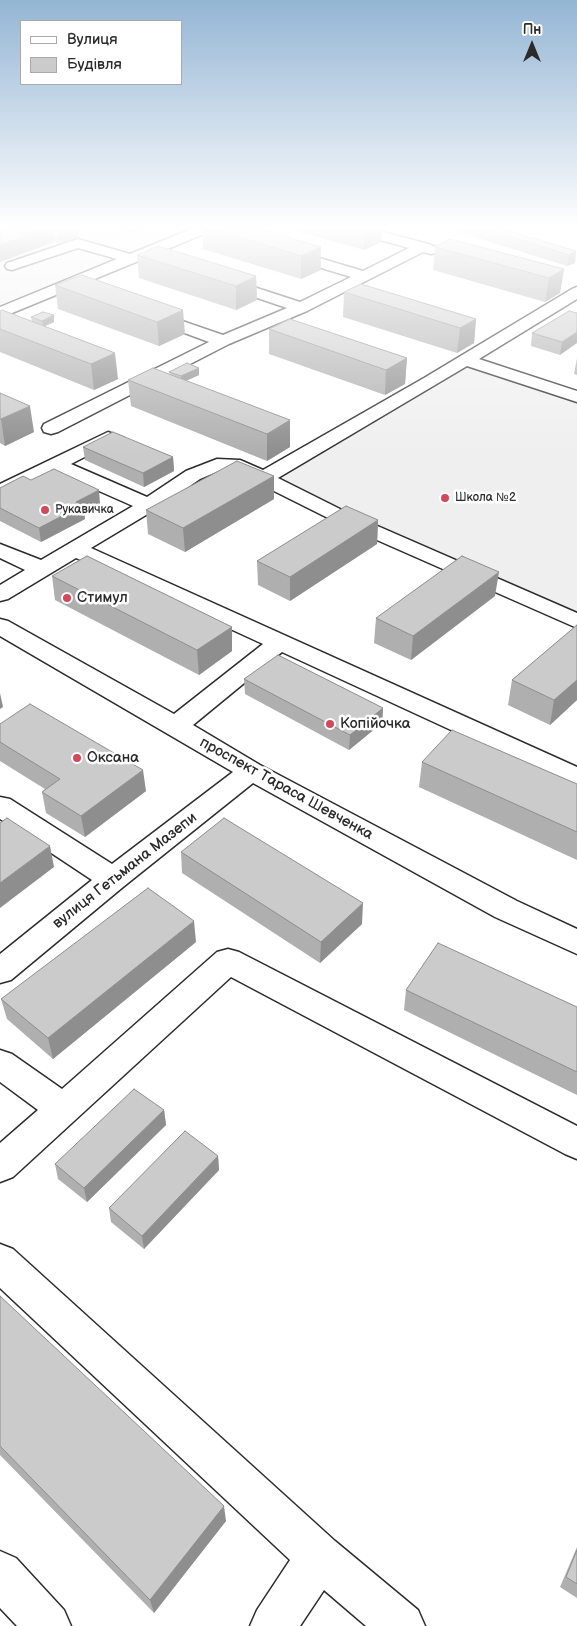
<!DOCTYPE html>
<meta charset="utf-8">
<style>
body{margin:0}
#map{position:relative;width:577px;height:1626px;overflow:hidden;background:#fff;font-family:"Balsamiq Sans",sans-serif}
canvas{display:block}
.legend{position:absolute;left:20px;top:20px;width:162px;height:65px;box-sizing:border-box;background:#fff;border:1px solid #aaa;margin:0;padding:6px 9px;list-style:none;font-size:15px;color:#2b2b2b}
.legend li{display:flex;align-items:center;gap:10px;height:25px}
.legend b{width:25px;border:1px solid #aaa}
.north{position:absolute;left:507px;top:20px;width:50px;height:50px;-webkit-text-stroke:4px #fff;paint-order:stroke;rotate:0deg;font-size:14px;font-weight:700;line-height:20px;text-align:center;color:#2b2b2b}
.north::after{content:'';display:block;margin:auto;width:18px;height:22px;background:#2b2b2b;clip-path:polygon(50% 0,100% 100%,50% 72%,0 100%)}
</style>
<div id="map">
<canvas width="577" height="1626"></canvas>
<ul class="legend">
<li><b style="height:6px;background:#fff"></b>Вулиця</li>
<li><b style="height:14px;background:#cbcbcb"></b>Будівля</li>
</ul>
<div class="north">Пн</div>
</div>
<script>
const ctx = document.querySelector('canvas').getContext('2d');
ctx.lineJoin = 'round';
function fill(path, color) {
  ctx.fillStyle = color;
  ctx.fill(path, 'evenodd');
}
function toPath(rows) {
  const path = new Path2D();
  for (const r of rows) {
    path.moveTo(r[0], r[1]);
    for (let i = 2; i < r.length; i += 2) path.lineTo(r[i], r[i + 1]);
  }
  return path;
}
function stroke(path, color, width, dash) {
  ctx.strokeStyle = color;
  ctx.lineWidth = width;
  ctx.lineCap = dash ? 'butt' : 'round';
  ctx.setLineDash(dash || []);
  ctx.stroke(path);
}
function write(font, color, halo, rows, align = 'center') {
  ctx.font = font + ' "Balsamiq Sans",sans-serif';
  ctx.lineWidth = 5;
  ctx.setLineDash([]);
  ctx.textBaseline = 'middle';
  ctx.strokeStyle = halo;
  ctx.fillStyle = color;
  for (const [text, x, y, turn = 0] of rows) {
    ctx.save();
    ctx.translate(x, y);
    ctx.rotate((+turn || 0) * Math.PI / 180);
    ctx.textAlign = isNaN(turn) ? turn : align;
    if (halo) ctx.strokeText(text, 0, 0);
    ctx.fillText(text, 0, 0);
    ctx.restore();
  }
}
fill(toPath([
 [0,226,195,226,0,305],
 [468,364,577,401,577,616,293,489,275,476]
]), '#efefef');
const minor = toPath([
 [199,226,218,226,216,229,0,318,0,307,117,259,78,248,12,270,7,269,5,266,7,263,78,239,130,254,199,226],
 [339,226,361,226,428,244,436,247,438,250,436,253,431,254,423,252,307,311,229,344,58,432,51,434,44,432,42,428,44,424,209,342,144,318,142,315,144,312,156,312,223,335,287,308,216,284,213,281,216,278,226,278,300,302,351,277,279,255,277,252,279,249,289,249,363,271,409,248,341,229,339,226],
 [577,287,577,299,479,359,577,391,577,402,467,366,278,478,350,514,577,613,577,628,336,522,262,485,255,483,235,471,228,470,221,470,200,479,156,509,91,548,577,767,577,787,568,784,282,652,193,725,260,765,517,901,577,929,577,954,495,917,253,783,123,887,11,980,0,983,0,954,92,880,0,819,0,797,10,799,112,864,233,772,0,636,0,619,8,621,174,714,263,644,76,558,8,599,0,601,0,585,25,570,0,558,0,544,41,560,133,506,56,472,0,498,0,484,108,432,124,438,126,442,124,446,117,448,108,445,71,464,147,497,186,471,217,459,240,460,263,470,424,378,572,289,577,287],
 [228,949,239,952,577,1126,577,1159,565,1154,231,977,13,1177,0,1182,0,1143,38,1110,0,1082,0,1050,12,1054,62,1089,217,952,228,949],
 [0,1244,13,1249,335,1541,418,1610,425,1626,366,1626,324,1590,300,1626,250,1626,257,1610,290,1560,0,1288,0,1244],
 [0,1551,16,1558,64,1610,71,1626,17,1626,0,1608,0,1551]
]);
stroke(minor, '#2b2b2b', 3);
fill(minor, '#fff');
fill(toPath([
 [0,226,78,226,79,237,60,244,54,242,0,262],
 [110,226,149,226,131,233],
 [202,226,321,247,321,270,301,279,203,249],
 [279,226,382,226,381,242,364,250],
 [453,226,493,226,576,251,575,263,567,266,452,230],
 [435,247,564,269,560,293,545,302,433,270],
 [137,255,256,276,257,300,236,310,139,278],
 [82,275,185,334,159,346,58,309,55,285],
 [344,292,476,319,474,343,457,353,343,317],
 [0,311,32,322,31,317,54,315,54,322,45,326,118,379,94,390,0,352],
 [577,313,560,355,531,346,532,333],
 [269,329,407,358,405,384,385,395,269,354],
 [577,358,577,375,574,374],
 [199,368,199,375,186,381,290,447,267,461,131,406,128,380,170,374,169,372],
 [0,393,34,432,5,446,0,443],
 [83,447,173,457,174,471,144,487,85,460],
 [274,476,274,499,185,552,148,534,146,510],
 [31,480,100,504,84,512,85,519,41,542,0,521,0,488],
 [378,520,377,544,290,601,258,585,257,561],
 [52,576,232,627,232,651,199,675,55,600],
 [495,596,411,660,374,643,376,618],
 [577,625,577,700,550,725,508,705,512,680],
 [244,679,383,708,382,723,349,750,245,694],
 [0,724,146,791,85,837,46,813,42,792,45,789,0,761],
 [422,762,577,784,577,860,419,787],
 [181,852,362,924,320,963,182,873],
 [196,942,53,1059,7,1019,1,999],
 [406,990,577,1007,577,1095,404,1010],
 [164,1110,166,1125,87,1202,58,1179,55,1164],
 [218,1156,219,1170,144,1249,111,1222,109,1208],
 [0,1296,226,1521,154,1613,0,1455],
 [577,1547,577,1598,560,1587]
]), '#afafaf');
fill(toPath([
 [52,226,54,242,0,262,0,245],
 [64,226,78,226,79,237,60,244,58,228],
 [131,226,149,226,131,233],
 [367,226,382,226,381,242,364,250,365,227],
 [321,247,321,270,301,279,301,256],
 [576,251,575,263,567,266,569,255],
 [564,269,560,293,545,302,549,278],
 [256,276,257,300,236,310,236,286],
 [183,310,185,334,159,346,157,322],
 [54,315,54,322,43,327,42,321],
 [476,319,474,343,457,353,460,328],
 [577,332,577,343,560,355,562,342],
 [115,353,118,379,94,390,91,364],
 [407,358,405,384,385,395,386,370],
 [199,368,199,375,181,383,181,376],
 [30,406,34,432,5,446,1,419],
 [290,420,290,447,267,461,267,434],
 [173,457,174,471,144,487,143,473],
 [274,476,274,499,185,552,183,528],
 [99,490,100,504,84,512,85,519,41,542,39,528,76,502],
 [378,520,377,544,290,601,290,577],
 [499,572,495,596,411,660,413,636],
 [232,627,232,651,199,675,197,650],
 [577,680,577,700,550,725,554,700],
 [0,693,3,707,0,709],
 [383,708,382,723,349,750,350,735],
 [143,770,146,791,85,837,81,816],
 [50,846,54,867,0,908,0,883],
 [363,903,362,924,320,963,321,942],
 [194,921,196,942,53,1059,48,1038],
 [164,1110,166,1125,87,1202,84,1188],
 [218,1156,219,1170,144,1249,142,1236],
 [224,1506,226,1521,154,1613,150,1600]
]), '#8e8e8e');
const building = toPath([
 [0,226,64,226,58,228,52,226,0,245,0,226],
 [202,226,250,226,321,247,301,256,202,226],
 [476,226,493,226,576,251,569,255,476,226],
 [450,239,564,269,549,278,435,247,450,239],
 [158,246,256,276,236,286,137,255,158,246],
 [82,275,183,310,157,322,55,285,82,275],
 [361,284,476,319,460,328,344,292,361,284],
 [2,310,115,353,91,364,0,329,0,311,2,310],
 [569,311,577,313,577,332,562,342,532,333,569,311],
 [43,312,54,315,42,321,31,317,43,312],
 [290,319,407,358,386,370,269,329,290,319],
 [187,363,199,368,181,376,169,372,187,363],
 [153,368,290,420,267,434,128,380,153,368],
 [0,393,30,406,1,419,0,419,0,393],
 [113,432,173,457,143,473,83,447,113,432],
 [237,461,274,476,183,528,146,510,237,461],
 [54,469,99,490,76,502,83,505,39,528,0,508,0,488,23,476,31,480,54,469],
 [346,506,378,520,290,577,257,561,346,506],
 [87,556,232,627,197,650,52,576,87,556],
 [462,556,499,572,413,636,376,618,462,556],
 [577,625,577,680,554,700,512,680,577,625],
 [278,655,383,708,350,735,244,679,278,655],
 [30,704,143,770,81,816,42,792,60,779,0,742,0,724,30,704],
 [452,730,577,784,577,832,422,762,452,730],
 [7,818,50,846,0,883,0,823,7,818],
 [224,818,363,903,321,942,181,852,224,818],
 [148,888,194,921,48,1038,1,999,148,888],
 [438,943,577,1007,577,1072,406,990,438,943],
 [134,1089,164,1110,84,1188,55,1164,134,1089],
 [185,1131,218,1156,142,1236,109,1208,185,1131],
 [0,1296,224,1506,150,1600,0,1446,0,1296],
 [577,1550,577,1584,566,1577,577,1550]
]);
fill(building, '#cbcbcb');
stroke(building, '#8e8e8e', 1);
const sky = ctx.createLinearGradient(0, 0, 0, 454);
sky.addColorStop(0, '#94b5d4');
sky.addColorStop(0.5, '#fff');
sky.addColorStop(1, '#ffffff00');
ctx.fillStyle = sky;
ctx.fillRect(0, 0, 577, 454);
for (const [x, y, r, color] of [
 [445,498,5,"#d1495b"],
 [45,510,5,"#d1495b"],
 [67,598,5,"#d1495b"],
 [330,724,5,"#d1495b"],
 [77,758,5,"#d1495b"]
]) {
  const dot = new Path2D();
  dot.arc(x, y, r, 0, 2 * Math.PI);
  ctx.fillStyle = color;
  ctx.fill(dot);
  stroke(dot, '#fff', 2);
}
write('12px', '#2b2b2b', '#fff', [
 ["Школа №2",455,498],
 ["Рукавичка",55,510]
], 'left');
write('15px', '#2b2b2b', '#fff', [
 ["Стимул",77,598],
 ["Копійочка",340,724],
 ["Оксана",87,758]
], 'left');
write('15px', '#2b2b2b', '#fff', [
 ["проспект Тараса Шевченка",286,789,29],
 ["вулиця Гетьмана Мазепи",125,871,-38]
]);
</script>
